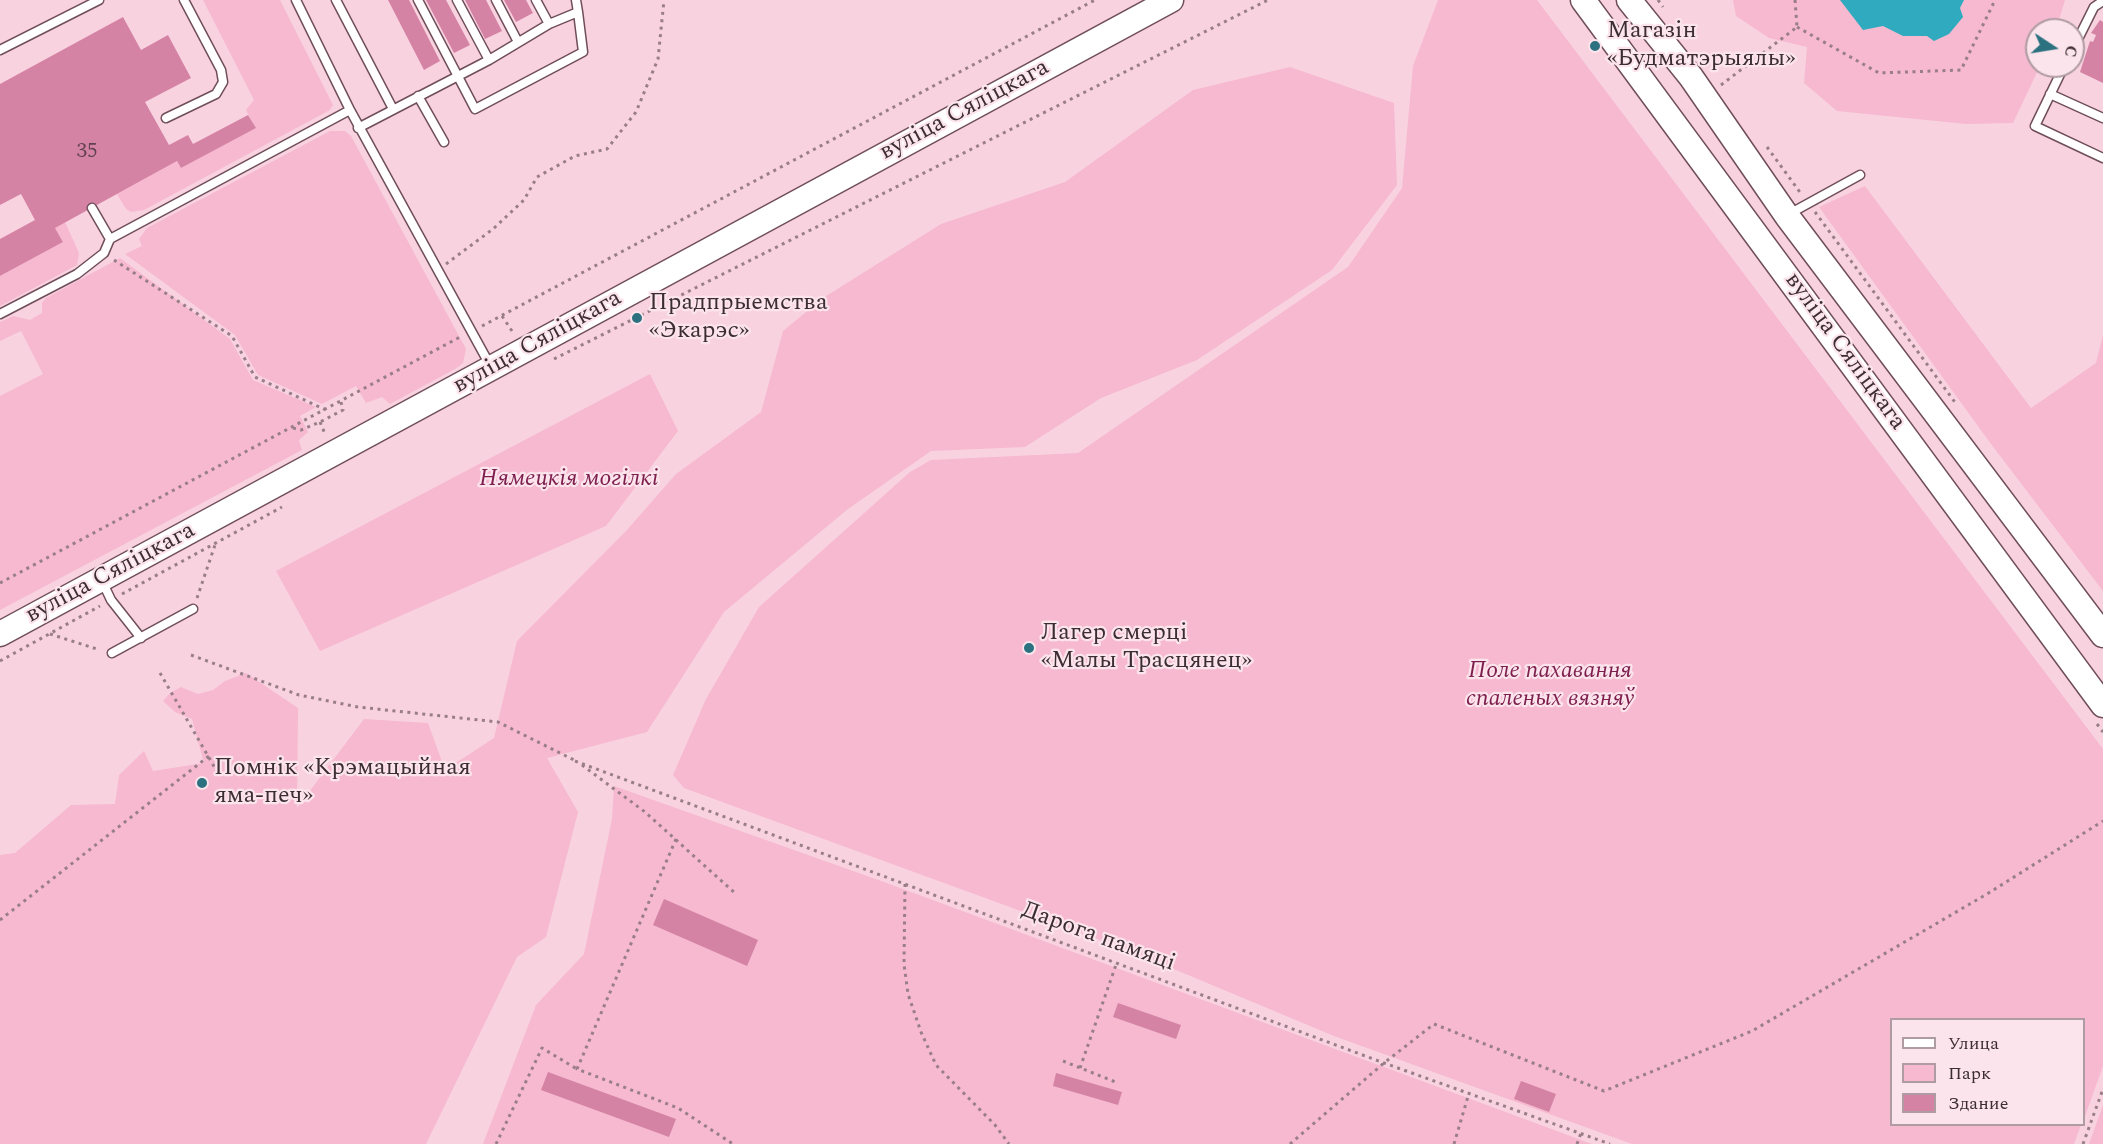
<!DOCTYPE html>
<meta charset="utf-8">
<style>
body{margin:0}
#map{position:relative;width:2103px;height:1144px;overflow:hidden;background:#f9d2e0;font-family:Spectral,serif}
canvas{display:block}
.legend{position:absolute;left:1890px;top:1018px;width:195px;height:108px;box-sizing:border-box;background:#fce4ec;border:2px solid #af9ba2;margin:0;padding:8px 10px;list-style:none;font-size:18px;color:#3c2d33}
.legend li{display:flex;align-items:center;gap:12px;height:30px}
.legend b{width:30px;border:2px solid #af9ba2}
.north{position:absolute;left:2025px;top:18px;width:60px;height:60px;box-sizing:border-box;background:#fce4ec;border:2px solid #af9ba2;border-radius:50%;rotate:102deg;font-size:16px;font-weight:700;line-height:24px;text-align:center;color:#3c2d33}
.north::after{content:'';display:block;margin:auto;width:21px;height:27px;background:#2b717f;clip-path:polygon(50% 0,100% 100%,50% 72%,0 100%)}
</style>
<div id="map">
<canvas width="2103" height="1144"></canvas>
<ul class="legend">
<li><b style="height:8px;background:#fff"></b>Улица</li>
<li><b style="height:16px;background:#f6b9cf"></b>Парк</li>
<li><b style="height:16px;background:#d583a4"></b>Здание</li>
</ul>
<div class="north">С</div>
</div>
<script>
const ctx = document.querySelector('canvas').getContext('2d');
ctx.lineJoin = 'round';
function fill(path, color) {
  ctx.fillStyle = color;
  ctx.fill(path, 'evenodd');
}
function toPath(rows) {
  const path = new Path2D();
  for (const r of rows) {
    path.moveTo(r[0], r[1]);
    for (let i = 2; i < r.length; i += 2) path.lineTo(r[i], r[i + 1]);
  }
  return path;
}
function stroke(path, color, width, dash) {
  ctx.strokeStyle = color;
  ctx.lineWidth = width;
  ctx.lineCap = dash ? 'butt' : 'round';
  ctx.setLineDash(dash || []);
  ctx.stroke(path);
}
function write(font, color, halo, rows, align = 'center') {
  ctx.font = font + ' Spectral,serif';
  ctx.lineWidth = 4.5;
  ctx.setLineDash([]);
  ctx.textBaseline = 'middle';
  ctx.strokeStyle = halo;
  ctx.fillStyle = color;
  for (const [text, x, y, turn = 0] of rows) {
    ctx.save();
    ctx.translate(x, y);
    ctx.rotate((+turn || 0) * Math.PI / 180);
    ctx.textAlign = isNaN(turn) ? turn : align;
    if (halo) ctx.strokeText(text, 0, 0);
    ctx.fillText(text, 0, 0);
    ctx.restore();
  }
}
fill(toPath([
 [203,0,280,0,333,105,330,110,144,210,131,212,126,209,117,194,177,161,181,168,255,128,246,110,254,100],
 [1438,0,1537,0,2103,749,2103,1066,2084,1119,2084,1020,1892,1020,1892,1124,2081,1125,2074,1144,1632,1144,1334,1036,1133,952,684,788,673,775,706,699,759,607,910,472,931,460,1078,453,1348,267,1402,188,1413,66],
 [1733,0,2065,0,2056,30,2037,30,2037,66,2040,66,2013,123,1966,124,1837,111,1804,83,1807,47,1769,38,1736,16],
 [1290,67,1394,103,1397,185,1332,270,1197,360,1101,398,1025,447,931,451,848,509,724,612,647,732,547,758,578,812,546,937,517,957,426,1144,0,1144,0,855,15,853,71,805,115,804,119,775,144,751,153,771,204,763,192,719,175,712,163,701,170,693,181,687,198,694,213,690,225,681,246,673,298,708,297,808,364,719,428,723,445,770,494,738,517,641,626,531,676,474,761,412,783,331,823,298,941,224,1065,182,1193,90],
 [330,131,345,131,351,136,466,349,463,363,455,369,390,404,382,397,366,403,356,386,322,404,258,375,235,335,125,254,142,246,139,239,147,228],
 [1865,186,2031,408,2096,363,2103,335,2103,591,1991,444,1819,207],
 [65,222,79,253,77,265,0,306,0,276,63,242,55,228],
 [120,258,230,339,253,380,316,407,300,416,308,432,299,440,302,450,0,610,0,396,43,374,21,331,0,341,0,322,13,316,30,320,42,313,42,303,46,298],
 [650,374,678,431,606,526,320,651,276,571],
 [614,786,884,882,1592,1144,483,1144,536,1005,584,954,612,819],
 [2103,1105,2103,1144,2089,1144]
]), '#f6b9cf');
fill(toPath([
 [1840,0,1964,0,1960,8,1963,17,1949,34,1934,41,1927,36,1903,36,1883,26,1863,30]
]), '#2faabf');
fill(toPath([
 [388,0,409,0,440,61,424,70],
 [426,0,446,0,470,45,454,53],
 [465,0,486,0,502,31,485,39],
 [504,0,526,0,533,13,516,22],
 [123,17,141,50,168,35,191,78,145,102,169,145,188,135,193,144,248,115,256,128,181,168,177,161,55,228,63,242,0,276,0,239,35,220,21,194,0,205,0,84],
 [2100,20,2103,22,2103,83,2080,72,2090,41,2093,42,2096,35,2091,33],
 [664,899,758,940,747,966,653,925],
 [1118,1003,1181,1025,1176,1039,1113,1017],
 [548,1072,676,1119,669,1137,541,1090],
 [1056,1073,1122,1092,1118,1105,1053,1086],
 [1521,1081,1556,1094,1549,1112,1514,1099]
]), '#d583a4');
const lane = toPath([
 [296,0,350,110],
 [336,0,393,109],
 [418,0,475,109,583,52,578,12],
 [457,0,489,60],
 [496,0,518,42],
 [536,0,549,24],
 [2073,49,2094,7,2103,1],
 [0,50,99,0],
 [2064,66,2035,126,2103,158],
 [2050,94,2103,118],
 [418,96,444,142],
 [166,118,216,94,223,82,221,70,184,0],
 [358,128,489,60,549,24,578,12,576,0],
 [92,208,110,239],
 [1789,214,1860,175],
 [0,314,77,274,104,253,110,239,350,110,491,367],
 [102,581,111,600,141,638],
 [112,653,193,609]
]);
const secondary = toPath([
 [1583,0,2103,705],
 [1629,0,1691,77,1787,216,2103,635],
 [0,634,1171,0]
]);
stroke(lane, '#6f4e5a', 11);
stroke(secondary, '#6f4e5a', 27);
stroke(toPath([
 [1658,0,1663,7],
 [1795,0,1797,27],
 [1797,27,1879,73,1961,70,1995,0],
 [1721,85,1797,27],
 [1767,147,1802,195],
 [1815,212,1957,405],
 [114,260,232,336,255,377,326,410],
 [446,264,493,229,524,200,537,177,575,156,607,149,636,112,658,59,664,0],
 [502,316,514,334],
 [482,326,1095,0],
 [554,359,1268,0],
 [320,422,325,434],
 [293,428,301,430,320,422,343,410,341,402],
 [0,583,460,337],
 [122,594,282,507],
 [197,598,215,545],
 [50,634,100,650],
 [191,655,299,695,358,707,498,722,576,761],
 [0,661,100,606],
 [160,673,219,775],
 [2097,724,2103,732],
 [575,761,1384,1063,1610,1144],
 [582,765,645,812,736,894],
 [676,839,577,1069,678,1108,733,1144],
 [905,884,904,964,908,994,921,1032,936,1065,995,1125,1009,1144],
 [0,920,209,756],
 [1063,1061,1118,1083],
 [1080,1068,1117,962],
 [496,1144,542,1048,577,1069],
 [1290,1144,1384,1063,1434,1024,1604,1091,1752,1031,1987,894,2103,821],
 [1454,1144,1469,1093],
 [1577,1144,1581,1133],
 [2083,1144,2103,1089]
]), '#997e88', 3, [3, 4.5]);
stroke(lane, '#fff', 8);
stroke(secondary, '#fff', 24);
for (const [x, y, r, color] of [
 [1595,46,6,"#2b717f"],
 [637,318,6,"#2b717f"],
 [1029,648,6,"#2b717f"],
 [202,783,6,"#2b717f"]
]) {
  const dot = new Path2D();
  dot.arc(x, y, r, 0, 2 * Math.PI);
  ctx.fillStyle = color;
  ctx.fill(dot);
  stroke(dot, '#fce4ec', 2);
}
write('21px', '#62424f', null, [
 ["35",87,153]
]);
write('24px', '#3c2d33', '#fce4ec', [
 ["Магазін",1607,32],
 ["«Будматэрыялы»",1607,60],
 ["Прадпрыемства",649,304],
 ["«Экарэс»",649,332],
 ["Лагер смерці",1041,634],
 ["«Малы Трасцянец»",1041,662],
 ["Помнік «Крэмацыйная",214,769],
 ["яма-печ»",214,797]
], 'left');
write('24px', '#3c2d33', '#fce4ec', [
 ["вуліца Сяліцкага",965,111,-28],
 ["вуліца Сяліцкага",538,343,-29],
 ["вуліца Сяліцкага",1844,352,54],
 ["вуліца Сяліцкага",111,574,-28],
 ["Дарога памяці",1098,938,20]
]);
write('italic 24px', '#7d1e4d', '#fce4ec', [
 ["Нямецкія могілкі",569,480],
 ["Поле пахавання",1550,672],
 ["спаленых вязняў",1550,700]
]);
</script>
